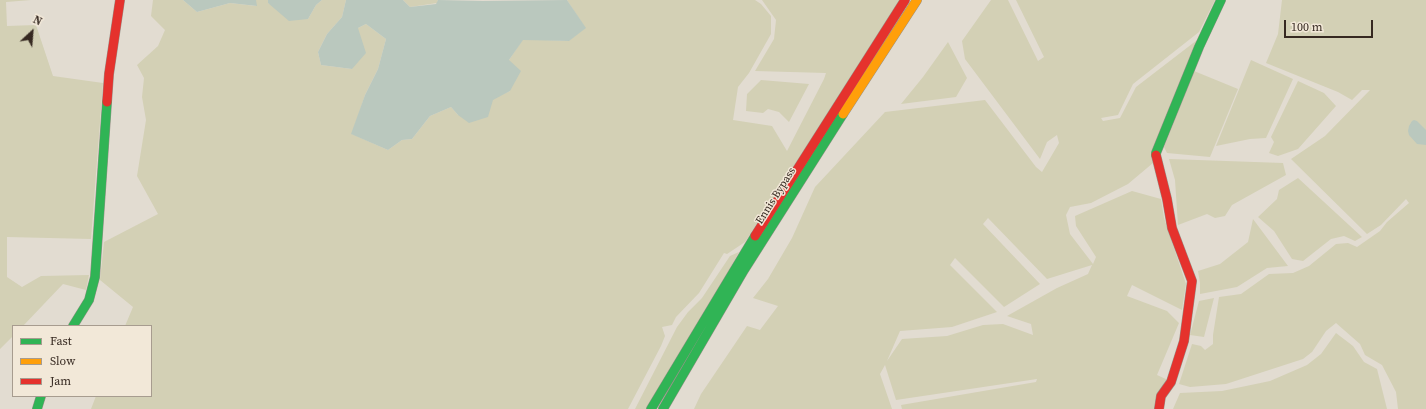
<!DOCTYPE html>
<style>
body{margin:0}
#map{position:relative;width:1426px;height:409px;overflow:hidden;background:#e2dcd1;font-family:"Source Serif 4",serif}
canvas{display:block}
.legend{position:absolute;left:12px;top:325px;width:140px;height:72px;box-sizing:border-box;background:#f2e8d8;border:1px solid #a79c8f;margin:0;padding:5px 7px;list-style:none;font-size:12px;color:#362921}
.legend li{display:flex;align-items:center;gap:8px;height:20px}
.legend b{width:20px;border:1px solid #a79c8f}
.north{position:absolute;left:12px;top:12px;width:40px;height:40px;-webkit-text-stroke:3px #f2e8d8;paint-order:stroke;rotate:26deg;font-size:11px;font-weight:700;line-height:16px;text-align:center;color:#362921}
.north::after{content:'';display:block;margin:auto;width:14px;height:18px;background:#362921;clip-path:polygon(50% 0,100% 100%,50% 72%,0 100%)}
.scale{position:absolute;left:1284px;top:20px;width:89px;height:18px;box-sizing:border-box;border:2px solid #362921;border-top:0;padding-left:5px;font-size:12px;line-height:14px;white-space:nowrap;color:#362921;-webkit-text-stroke:3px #f2e8d8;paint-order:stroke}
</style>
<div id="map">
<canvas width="1426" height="409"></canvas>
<ul class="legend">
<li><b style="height:5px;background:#30b455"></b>Fast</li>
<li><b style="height:5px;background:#ff9f0a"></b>Slow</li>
<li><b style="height:5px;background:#e5322d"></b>Jam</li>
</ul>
<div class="north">N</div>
<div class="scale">100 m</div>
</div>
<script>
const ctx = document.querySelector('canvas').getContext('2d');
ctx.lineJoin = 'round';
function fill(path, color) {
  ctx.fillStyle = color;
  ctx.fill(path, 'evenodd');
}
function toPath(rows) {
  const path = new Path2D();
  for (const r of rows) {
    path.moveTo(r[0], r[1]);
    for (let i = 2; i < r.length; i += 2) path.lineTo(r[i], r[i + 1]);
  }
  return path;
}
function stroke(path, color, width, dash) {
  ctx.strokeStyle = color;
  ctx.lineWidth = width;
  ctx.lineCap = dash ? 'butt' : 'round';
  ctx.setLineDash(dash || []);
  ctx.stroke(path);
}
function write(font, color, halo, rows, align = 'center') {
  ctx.font = font + ' "Source Serif 4",serif';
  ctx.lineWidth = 3;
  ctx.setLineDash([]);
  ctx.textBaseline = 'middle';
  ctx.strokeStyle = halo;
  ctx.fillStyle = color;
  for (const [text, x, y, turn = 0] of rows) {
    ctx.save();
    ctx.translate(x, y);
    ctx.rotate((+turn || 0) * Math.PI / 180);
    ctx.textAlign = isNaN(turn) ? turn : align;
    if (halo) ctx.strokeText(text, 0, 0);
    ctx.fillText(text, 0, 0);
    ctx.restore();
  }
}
fill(toPath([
 [0,0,31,0,6,2,7,26,36,25,53,76,103,83,91,239,7,237,7,277,22,287,41,276,89,275,86,290,63,284,23,326,13,326,13,336,0,349],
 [153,0,183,0,197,12,230,3,256,6,256,0,268,0,268,3,308,19,316,5,322,0,346,0,342,17,327,34,318,52,321,65,352,69,358,28,366,24,386,39,378,69,365,95,352,134,388,150,402,140,412,139,430,116,451,107,458,115,510,91,509,60,523,39,568,41,585,28,567,0,755,0,761,4,771,16,771,34,749,73,738,87,733,120,772,126,787,151,824,79,826,73,755,71,774,39,776,20,762,0,900,0,745,242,727,254,724,253,699,293,676,317,672,325,662,327,665,336,661,346,628,409,91,409,96,396,151,396,151,326,125,326,133,307,100,280,104,242,158,214,137,176,146,120,142,97,144,78,137,65,158,46,165,30,151,16],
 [403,0,438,0,437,3,410,7],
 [991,0,1008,0,1038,61,1044,57,1016,0,1215,0,1199,32,1133,84,1118,115,1101,118,1103,121,1120,118,1136,87,1201,37,1155,153,1153,163,1128,184,1091,203,1070,207,1066,215,1070,234,1093,264,1096,257,1076,226,1075,216,1132,191,1161,199,1164,218,1186,284,1182,310,1132,285,1127,296,1167,311,1179,323,1157,375,1168,380,1157,409,902,409,901,405,1036,382,1037,379,896,400,885,365,880,374,892,409,694,409,701,394,747,326,760,330,778,306,753,298,768,279,792,238,815,187,885,112,985,100,1036,167,1042,172,1059,143,1057,135,1047,142,1040,159,965,59,962,41],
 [988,218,1047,279,1092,265,1088,274,1057,288,1007,316,1031,324,1033,335,1003,324,983,325,947,336,902,339,887,361,900,331,952,327,997,312,950,265,955,258,1004,307,1040,284,983,224],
 [1282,0,1426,0,1426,409,1398,409,1396,392,1382,365,1365,355,1360,344,1336,323,1326,331,1312,352,1303,359,1226,384,1190,387,1179,384,1192,344,1201,346,1205,350,1213,344,1213,335,1219,297,1241,294,1269,274,1293,273,1309,266,1336,244,1348,243,1357,247,1380,231,1387,222,1409,203,1406,199,1381,225,1367,234,1291,159,1325,136,1370,90,1362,90,1352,100,1338,92,1266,63,1278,34],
 [948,42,967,78,956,97,901,104,923,77],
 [1251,60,1293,79,1266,138,1250,139,1216,146],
 [1194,71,1238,89,1210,157,1167,153,1164,147],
 [761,80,809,84,789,122,779,112,768,109,763,113,746,111,747,94],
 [1298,81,1324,93,1336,106,1298,149,1278,156,1269,153,1274,142,1271,137],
 [1169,159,1283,163,1286,175,1232,205,1225,216,1215,218,1207,214,1178,225,1175,180],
 [1298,178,1362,237,1355,241,1344,236,1331,239,1303,261,1292,259,1274,231,1258,217,1277,199,1279,190],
 [1253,219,1288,266,1267,268,1237,287,1200,294,1200,283,1198,271,1220,264,1248,242],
 [739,252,653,409,635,409,677,327,688,312,702,298,730,256],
 [1214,298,1204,337,1190,335,1199,301],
 [1336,333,1353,346,1364,362,1377,369,1387,409,1173,409,1180,393,1222,391,1270,381,1307,365,1321,354]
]), '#d3d0b5');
fill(toPath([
 [183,0,256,0,257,6,230,3,197,12],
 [268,0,322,0,316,5,308,19,289,21,268,3],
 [346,0,403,0,410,7,436,4,438,0,483,1,567,0,586,28,569,41,523,40,509,60,521,71,510,91,493,100,488,117,469,123,458,115,451,107,430,116,412,139,402,140,388,150,351,134,365,95,378,69,386,39,366,24,358,28,366,53,352,69,321,65,318,52,327,34,342,17],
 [1414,120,1417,121,1426,130,1426,145,1417,144,1409,135,1408,131,1409,126,1412,121]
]), '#bac8be');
const fast = toPath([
 [1156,155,1156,153,1199,47,1221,0],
 [73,326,89,300,95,277,107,102],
 [37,409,41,396],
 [651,409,755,236],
 [663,409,744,270,843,114]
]);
const slow = toPath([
 [843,114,917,0]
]);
const jam = toPath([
 [107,102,109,74,120,0],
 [1156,155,1167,199,1172,228,1192,281,1184,341,1171,382,1161,396,1159,409],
 [755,236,905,0]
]);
stroke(fast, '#989189', 10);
stroke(slow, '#989189', 10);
stroke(jam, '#989189', 10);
stroke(fast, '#30b455', 9);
stroke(slow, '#ff9f0a', 9);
stroke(jam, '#e5322d', 9);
write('11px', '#362921', '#f2e8d8', [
 ["Ennis Bypass",776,196,-58]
]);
</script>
